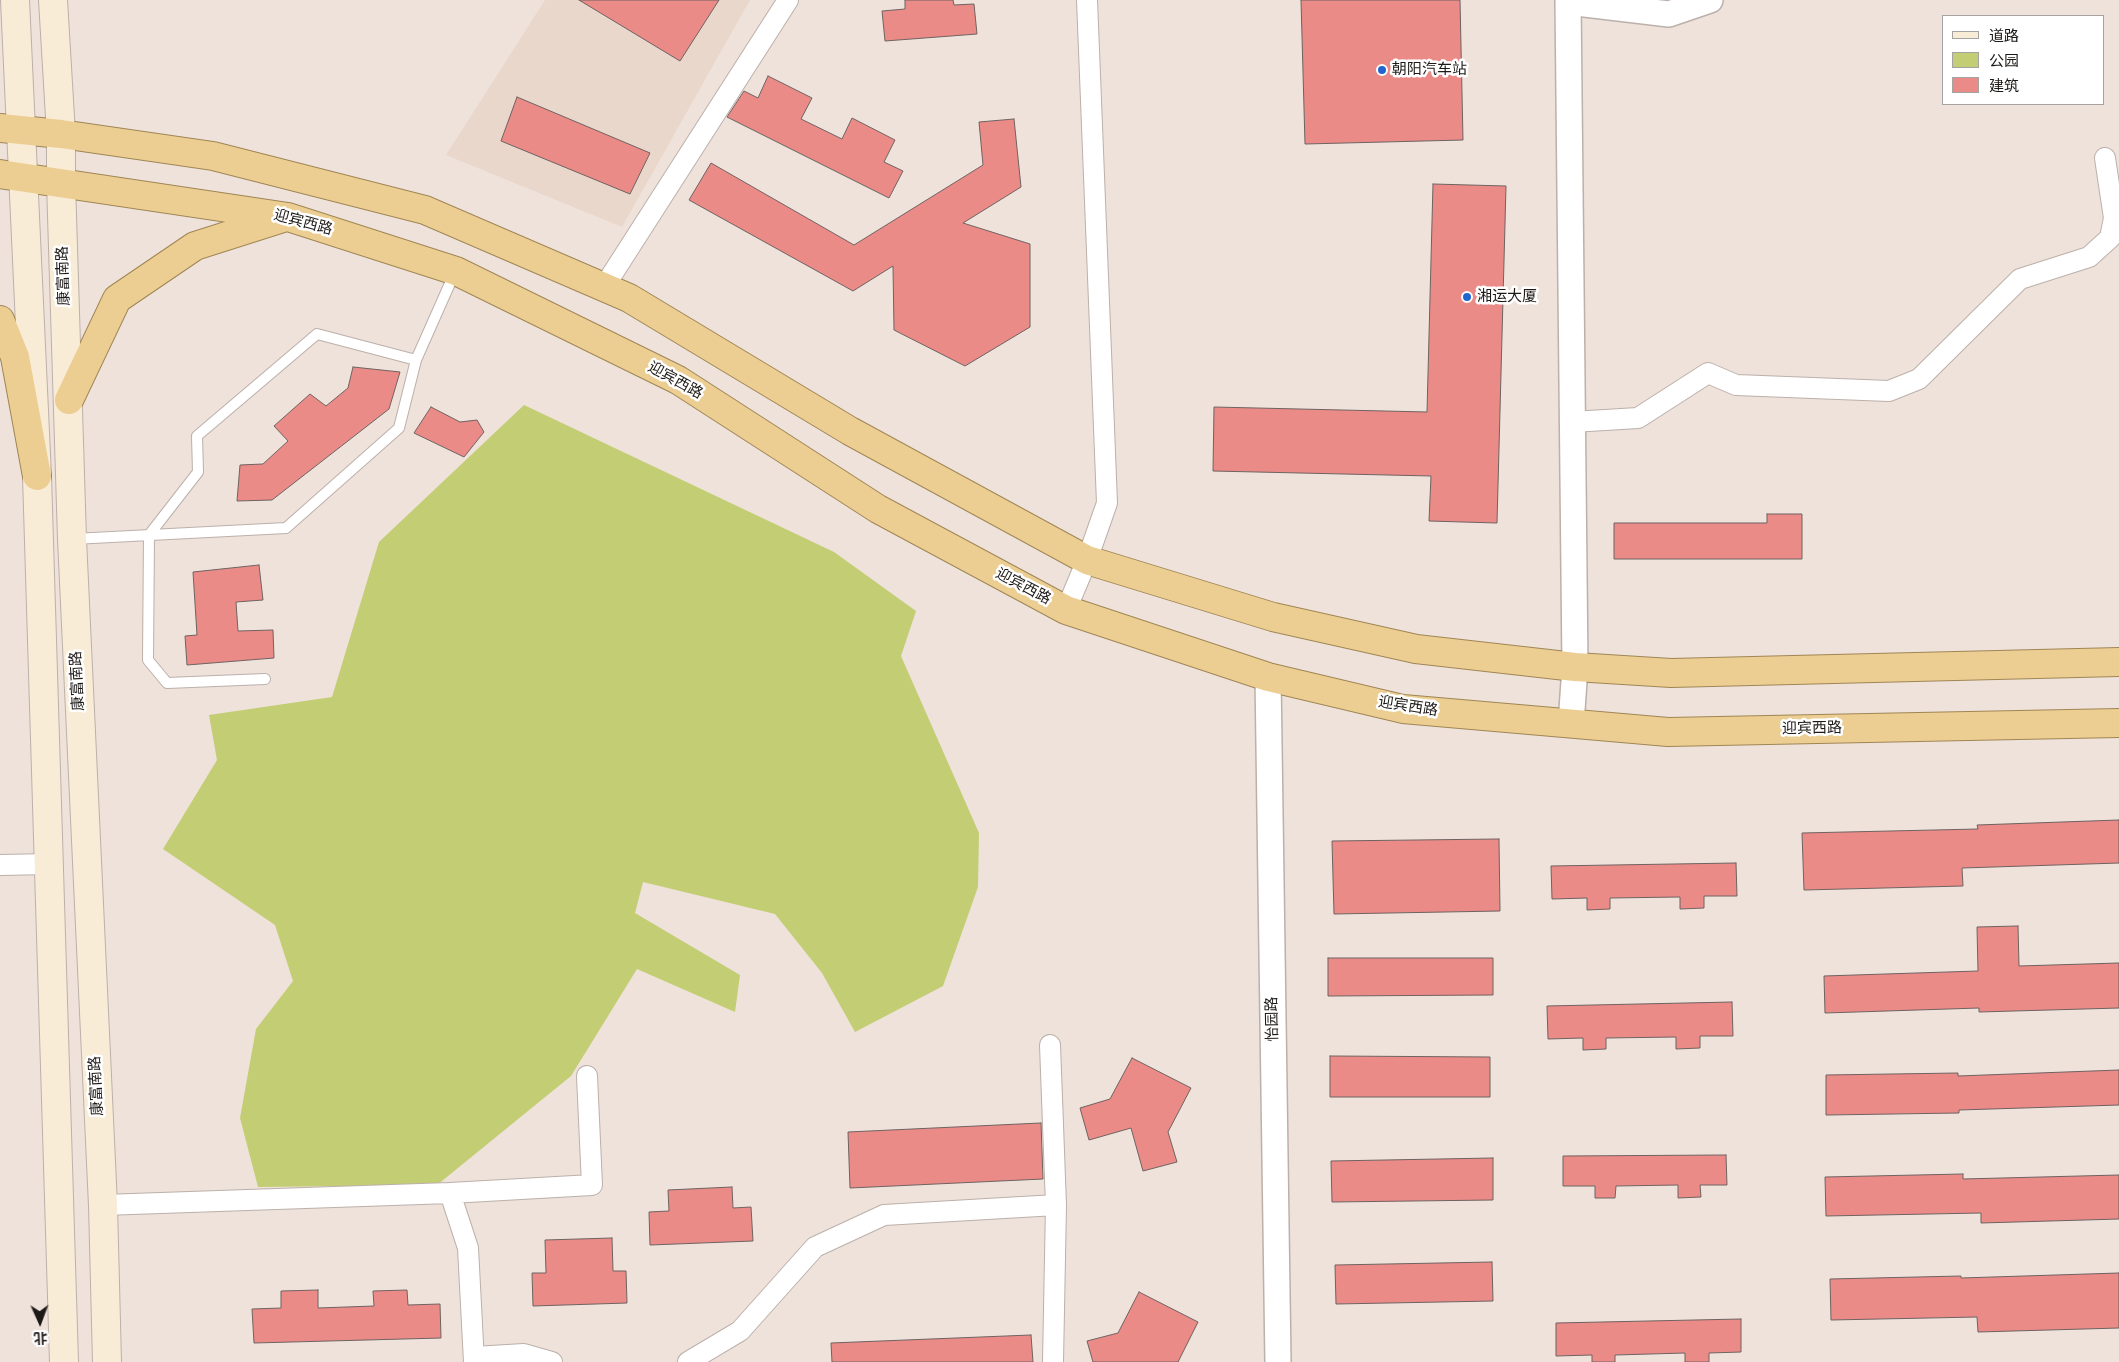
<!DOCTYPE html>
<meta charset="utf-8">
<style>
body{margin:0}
#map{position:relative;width:2119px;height:1362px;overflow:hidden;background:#eee2db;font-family:"Sofia Sans Condensed","Noto Sans SC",sans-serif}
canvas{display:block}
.legend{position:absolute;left:1942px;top:15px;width:162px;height:90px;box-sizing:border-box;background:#fff;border:1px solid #a5a3a2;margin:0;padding:6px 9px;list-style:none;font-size:15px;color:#1d1917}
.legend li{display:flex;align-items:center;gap:10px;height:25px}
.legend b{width:25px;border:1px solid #a5a3a2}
.north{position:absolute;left:15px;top:1297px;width:50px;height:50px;-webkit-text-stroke:4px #fff;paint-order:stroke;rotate:178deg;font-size:14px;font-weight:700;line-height:20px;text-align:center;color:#1d1917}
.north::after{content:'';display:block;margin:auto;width:18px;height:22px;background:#1d1917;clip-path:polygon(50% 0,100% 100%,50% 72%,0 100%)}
</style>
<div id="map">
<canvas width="2119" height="1362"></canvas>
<ul class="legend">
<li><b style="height:6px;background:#f8ecd6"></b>道路</li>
<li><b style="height:14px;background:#c3cd73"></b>公园</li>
<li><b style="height:14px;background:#ea8b88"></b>建筑</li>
</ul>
<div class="north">北</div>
</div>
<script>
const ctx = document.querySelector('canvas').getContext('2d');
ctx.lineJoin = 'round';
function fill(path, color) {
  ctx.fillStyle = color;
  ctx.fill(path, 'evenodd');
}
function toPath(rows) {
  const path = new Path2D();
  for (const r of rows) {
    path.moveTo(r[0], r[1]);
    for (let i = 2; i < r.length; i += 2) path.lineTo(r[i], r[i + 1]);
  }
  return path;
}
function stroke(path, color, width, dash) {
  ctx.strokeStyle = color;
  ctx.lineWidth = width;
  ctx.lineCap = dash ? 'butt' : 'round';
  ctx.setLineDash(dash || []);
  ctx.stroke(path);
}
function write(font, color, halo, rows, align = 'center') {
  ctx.font = font + ' "Sofia Sans Condensed","Noto Sans SC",sans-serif';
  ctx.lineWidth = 5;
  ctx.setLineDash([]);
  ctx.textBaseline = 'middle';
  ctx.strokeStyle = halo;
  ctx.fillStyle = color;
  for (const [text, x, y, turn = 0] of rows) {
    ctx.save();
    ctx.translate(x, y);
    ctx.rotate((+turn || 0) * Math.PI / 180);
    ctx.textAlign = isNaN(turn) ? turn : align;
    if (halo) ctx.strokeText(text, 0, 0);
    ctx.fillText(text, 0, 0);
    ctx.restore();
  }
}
fill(toPath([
 [545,0,750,0,622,227,446,155]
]), '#ead7cb');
fill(toPath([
 [524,405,834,552,916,611,901,656,979,833,978,887,943,986,855,1032,822,973,775,914,643,882,635,913,740,975,735,1012,637,969,571,1076,437,1185,258,1187,240,1118,256,1029,293,981,275,925,163,849,217,760,209,715,332,697,379,542]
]), '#c3cd73');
const building = toPath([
 [579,0,719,0,680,61,579,0],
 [905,0,953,0,954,5,974,4,977,34,885,41,882,11,905,9,905,0],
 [1301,0,1460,0,1463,140,1305,144,1301,0],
 [768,76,812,98,801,119,842,139,852,118,895,140,884,162,903,171,889,198,727,117,744,91,758,98,768,76],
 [517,97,650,153,630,194,501,141,517,97],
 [1014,119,1021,187,963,223,1030,244,1030,327,965,366,894,330,893,266,853,291,689,200,711,163,854,245,983,165,979,122,1014,119],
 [1433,184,1506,186,1497,523,1429,521,1431,476,1213,471,1214,407,1427,412,1433,184],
 [353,367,400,372,389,409,272,500,237,501,240,465,263,464,288,441,274,426,310,394,326,406,348,388,353,367],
 [431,407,460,422,477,420,484,432,464,457,414,433,431,407],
 [1767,514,1802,514,1802,559,1614,559,1614,523,1767,523,1767,514],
 [259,565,263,600,236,602,238,631,273,630,274,658,187,665,185,636,197,635,193,572,259,565],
 [2119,820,2119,863,1962,868,1963,886,1804,890,1802,833,1978,829,1977,825,2119,820],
 [1499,839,1500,911,1334,914,1332,841,1499,839],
 [1736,863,1737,896,1704,896,1704,908,1680,909,1680,897,1610,898,1610,909,1587,910,1587,898,1552,899,1551,866,1736,863],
 [2018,926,2019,966,2119,963,2119,1008,1979,1012,1979,1008,1825,1013,1824,976,1978,971,1977,927,2018,926],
 [1328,958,1493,958,1493,995,1328,996,1328,958],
 [1732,1002,1733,1036,1700,1036,1700,1048,1676,1049,1676,1037,1606,1038,1606,1049,1583,1050,1583,1038,1548,1039,1547,1006,1732,1002],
 [1330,1056,1490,1057,1490,1097,1330,1097,1330,1056],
 [1132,1058,1191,1088,1168,1132,1177,1162,1143,1171,1131,1128,1089,1140,1080,1108,1110,1099,1132,1058],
 [2119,1070,2119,1105,1959,1110,1959,1113,1826,1115,1826,1075,1958,1073,1958,1076,2119,1070],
 [1041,1123,1043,1179,850,1188,848,1132,1041,1123],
 [1726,1155,1727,1185,1700,1185,1701,1197,1678,1198,1678,1185,1616,1186,1615,1198,1595,1198,1595,1186,1563,1186,1563,1156,1726,1155],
 [1493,1158,1493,1200,1332,1202,1331,1161,1493,1158],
 [1963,1174,1963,1179,2119,1175,2119,1219,1981,1223,1981,1213,1826,1216,1825,1177,1963,1174],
 [732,1187,733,1208,751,1207,753,1241,650,1245,649,1212,669,1211,668,1190,732,1187],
 [612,1238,613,1271,626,1271,627,1303,533,1306,532,1273,546,1273,545,1240,612,1238],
 [1492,1262,1493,1301,1336,1304,1335,1265,1492,1262],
 [2119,1273,2119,1328,1978,1332,1977,1317,1831,1320,1830,1279,1961,1276,1961,1278,2119,1273],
 [318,1290,318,1308,374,1306,373,1291,407,1290,408,1305,440,1304,441,1338,254,1343,252,1309,281,1308,281,1291,318,1290],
 [1139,1292,1198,1322,1178,1362,1093,1362,1087,1341,1118,1333,1139,1292],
 [1741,1319,1741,1352,1709,1353,1709,1362,1685,1362,1685,1353,1615,1355,1615,1362,1592,1362,1592,1355,1556,1356,1556,1323,1741,1319],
 [1031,1335,1033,1362,832,1362,831,1343,1031,1335]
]);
fill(building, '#ea8b88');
stroke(building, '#6f6261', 1);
const service = toPath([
 [73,539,286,528,399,428,416,360,455,272],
 [265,679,167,683,148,660,149,535,198,472,197,436,317,334,416,360]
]);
const minor = toPath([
 [604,287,788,0],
 [1572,422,1638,418,1708,373,1736,385,1889,391,1919,379,2020,279,2089,257,2110,238,2114,218,2105,158],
 [1066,610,1087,560,1107,503,1087,0],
 [0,865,50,864],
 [450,1193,592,1185,587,1076],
 [103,1205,450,1193,468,1248,474,1362],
 [474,1357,524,1354,552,1362],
 [688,1362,740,1331,815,1247,884,1215,1056,1205,1050,1045],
 [1053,1362,1056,1205]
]);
const tertiary = toPath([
 [1568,0,1575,667,1571,724],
 [1568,2,1669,14,1710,0],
 [1268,677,1278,1362]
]);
const secondary = toPath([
 [15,0,37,476,64,1362],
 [53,0,61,134,61,183,72,539,103,1205,107,1362]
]);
const trunk = toPath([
 [0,128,61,134,213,156,425,210,629,298,850,431,1087,560,1273,617,1416,649,1575,667,1671,673,2119,662],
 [0,174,288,217,456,271,678,380,878,509,1066,610,1268,677,1403,709,1668,732,2119,723],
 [0,320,15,357,37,476],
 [69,400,117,299,195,246,283,218]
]);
stroke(service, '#bcb0aa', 12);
stroke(minor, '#bcb0aa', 22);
stroke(tertiary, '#bcb0aa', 28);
stroke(secondary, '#bcb0aa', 30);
stroke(trunk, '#a08655', 30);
stroke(service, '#fff', 10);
stroke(minor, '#fff', 20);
stroke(tertiary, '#fff', 25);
stroke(secondary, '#f8ecd6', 28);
stroke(trunk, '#ecce92', 28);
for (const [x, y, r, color] of [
 [1382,70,5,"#2065d0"],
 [1467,297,5,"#2065d0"]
]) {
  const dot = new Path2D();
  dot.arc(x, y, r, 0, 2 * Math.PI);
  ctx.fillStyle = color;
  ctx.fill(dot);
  stroke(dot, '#fff', 2);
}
write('15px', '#1d1917', '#fff', [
 ["朝阳汽车站",1392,70],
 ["湘运大厦",1477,297]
], 'left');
write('15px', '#1d1917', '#fff', [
 ["迎宾西路",303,223,15],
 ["康富南路",64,276,-92],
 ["迎宾西路",675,381,29],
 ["迎宾西路",1023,587,28],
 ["康富南路",78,681,-93],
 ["迎宾西路",1408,707,9],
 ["迎宾西路",1812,729,-1],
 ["怡园路",1273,1019,-91],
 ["康富南路",97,1086,-93]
]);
</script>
